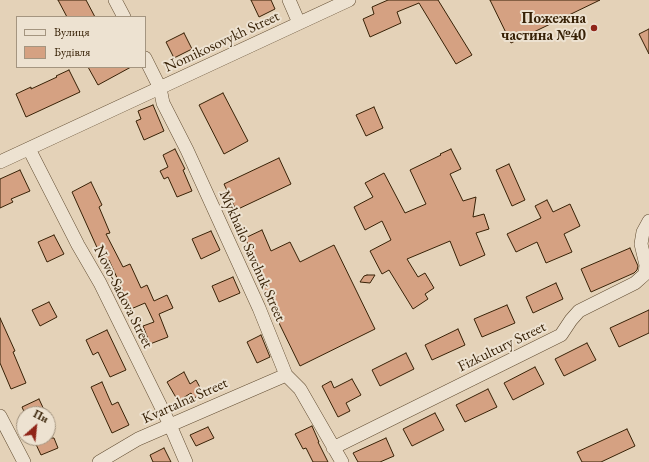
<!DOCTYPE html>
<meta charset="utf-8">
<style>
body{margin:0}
#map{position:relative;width:649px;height:462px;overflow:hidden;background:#e4d2b8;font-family:"EB Garamond",serif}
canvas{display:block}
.legend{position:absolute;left:16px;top:16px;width:130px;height:52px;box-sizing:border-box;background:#ede2d1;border:1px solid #a49580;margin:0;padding:5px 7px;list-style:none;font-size:12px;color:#372106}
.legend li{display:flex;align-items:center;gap:8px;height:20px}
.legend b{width:20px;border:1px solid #a49580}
.north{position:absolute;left:16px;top:406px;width:40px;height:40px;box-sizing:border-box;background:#ede2d1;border:1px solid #a49580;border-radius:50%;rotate:27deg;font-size:11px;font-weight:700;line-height:16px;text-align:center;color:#372106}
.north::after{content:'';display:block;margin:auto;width:14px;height:18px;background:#8f2418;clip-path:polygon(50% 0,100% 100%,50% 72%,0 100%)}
</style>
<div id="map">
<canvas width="649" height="462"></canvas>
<ul class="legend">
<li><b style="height:5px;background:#ede2d1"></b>Вулиця</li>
<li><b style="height:11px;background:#d5a182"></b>Будівля</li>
</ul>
<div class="north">Пн</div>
</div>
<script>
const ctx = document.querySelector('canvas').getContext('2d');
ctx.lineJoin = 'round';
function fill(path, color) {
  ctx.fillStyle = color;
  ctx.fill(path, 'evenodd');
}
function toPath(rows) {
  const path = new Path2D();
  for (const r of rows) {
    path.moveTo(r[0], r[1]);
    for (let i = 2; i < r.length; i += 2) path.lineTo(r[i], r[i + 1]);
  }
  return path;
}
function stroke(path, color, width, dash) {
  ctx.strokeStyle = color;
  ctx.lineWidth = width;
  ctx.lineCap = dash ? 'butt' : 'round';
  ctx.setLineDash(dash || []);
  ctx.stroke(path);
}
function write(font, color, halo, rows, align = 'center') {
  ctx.font = font + ' "EB Garamond",serif';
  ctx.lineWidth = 4;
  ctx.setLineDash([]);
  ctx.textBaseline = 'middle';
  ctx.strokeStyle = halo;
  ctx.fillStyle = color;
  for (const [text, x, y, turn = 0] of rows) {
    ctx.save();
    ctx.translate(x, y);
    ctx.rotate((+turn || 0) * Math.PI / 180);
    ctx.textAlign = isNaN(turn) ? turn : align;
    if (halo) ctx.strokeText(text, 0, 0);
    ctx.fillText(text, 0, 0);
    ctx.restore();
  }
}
const building = toPath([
 [58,0,86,0,95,17,67,17,58,0],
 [251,0,271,0,275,9,259,17,251,0],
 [388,0,438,0,472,55,456,64,419,3,397,12,401,23,370,37,363,19,374,14,372,7,388,0],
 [490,0,600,0,511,43,490,0],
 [649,29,649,54,639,34,649,29],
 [184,33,192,49,174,58,166,42,184,33],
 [88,67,131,67,98,85,88,67],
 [69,70,80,92,26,117,16,94,31,87,31,89,57,77,56,76,69,70],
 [223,93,248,141,224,154,199,105,223,93],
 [153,105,164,131,144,140,136,121,141,119,138,111,153,105],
 [374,107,383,128,366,136,356,115,374,107],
 [175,149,185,169,183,170,192,191,177,197,168,177,164,179,160,171,168,167,163,155,175,149],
 [451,149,461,169,450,174,463,201,476,197,473,217,484,214,489,229,476,233,485,255,460,266,450,241,407,259,418,277,425,273,434,288,425,294,428,299,413,309,389,270,382,274,370,251,391,240,382,221,365,230,354,207,373,197,365,183,384,173,405,213,426,204,410,170,441,155,440,154,451,149],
 [279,158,291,184,236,210,224,184,279,158],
 [509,164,525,200,512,206,496,170,509,164],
 [20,170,30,191,11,199,13,202,0,208,0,179,20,170],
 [91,182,102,205,99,207,110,233,106,234,123,267,130,264,141,288,147,285,154,301,167,295,173,308,159,314,168,337,150,344,143,326,154,322,145,303,131,309,109,260,104,263,72,192,91,182],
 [547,200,553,212,570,204,580,226,564,234,572,252,546,263,537,242,516,252,507,234,541,218,535,206,547,200],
 [262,230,271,251,290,242,300,262,334,245,375,329,300,366,259,282,264,279,245,238,262,230],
 [211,231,220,250,201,259,192,239,211,231],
 [54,235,64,254,47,262,38,242,54,235],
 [630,248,638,266,637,270,634,273,591,292,581,269,630,248],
 [367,275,375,275,370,283,360,282,364,276,367,275],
 [233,277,240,293,219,302,212,286,233,277],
 [556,283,563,299,533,313,526,297,556,283],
 [49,302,57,317,40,326,32,310,49,302],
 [507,305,515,323,482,337,474,319,507,305],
 [649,310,649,333,619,347,610,328,649,310],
 [0,318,15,351,13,352,26,383,11,389,0,363,0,318],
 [458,329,465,345,432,360,425,345,458,329],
 [107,330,126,370,110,377,98,352,93,355,86,340,107,330],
 [261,335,270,357,257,363,247,342,261,335],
 [587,343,596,360,564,376,555,359,587,343],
 [406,353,414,369,380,386,372,370,406,353],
 [535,367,544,384,513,400,504,383,535,367],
 [184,372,190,384,196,380,203,393,194,398,191,393,178,401,167,382,184,372],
 [352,379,361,395,346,403,350,411,338,417,322,386,331,381,334,388,352,379],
 [102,382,112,405,118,402,129,425,112,433,91,387,102,382],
 [488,389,497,407,465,422,456,405,488,389],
 [39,399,46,414,25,414,22,407,39,399],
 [435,413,444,430,412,446,403,429,435,413],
 [312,426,319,442,318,442,328,462,313,462,306,448,303,449,295,434,312,426],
 [208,427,214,438,196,446,190,435,208,427],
 [627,429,635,446,601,462,582,462,577,452,627,429],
 [33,438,54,438,58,448,41,455,33,438],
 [386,438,394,456,380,462,358,462,353,453,386,438],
 [164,448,171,462,153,462,150,455,164,448]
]);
fill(building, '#d5a182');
stroke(building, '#372106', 1);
const minor = toPath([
 [115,0,124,17],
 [289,0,299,23],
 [145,58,160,88,163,103,187,150,259,308,286,375,300,389,342,462],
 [29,149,78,245,100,283,170,425,186,462],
 [0,162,349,0],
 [0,416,24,462],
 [333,448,561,335,571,320,579,311,635,283,645,274,646,265,641,244,643,232,649,221],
 [99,462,138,439,286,375]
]);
stroke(minor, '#624d32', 14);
stroke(minor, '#ede2d1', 13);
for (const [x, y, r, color] of [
 [594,28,4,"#8f2418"]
]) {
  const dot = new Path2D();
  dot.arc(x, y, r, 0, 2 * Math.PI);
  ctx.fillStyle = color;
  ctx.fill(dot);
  stroke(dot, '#ede2d1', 1.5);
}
write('bold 15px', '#372106', '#ede2d1', [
 ["Пожежна",586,19],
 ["частина №40",586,36]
], 'right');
write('15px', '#372106', '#ede2d1', [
 ["Nomikosovykh Street",222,42,-25],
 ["Mykhailo Savchuk Street",252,256,66],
 ["Novo-Sadova Street",123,297,63],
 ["Fizkultury Street",502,347,-26],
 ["Kvartalna Street",185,401,-24]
]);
</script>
